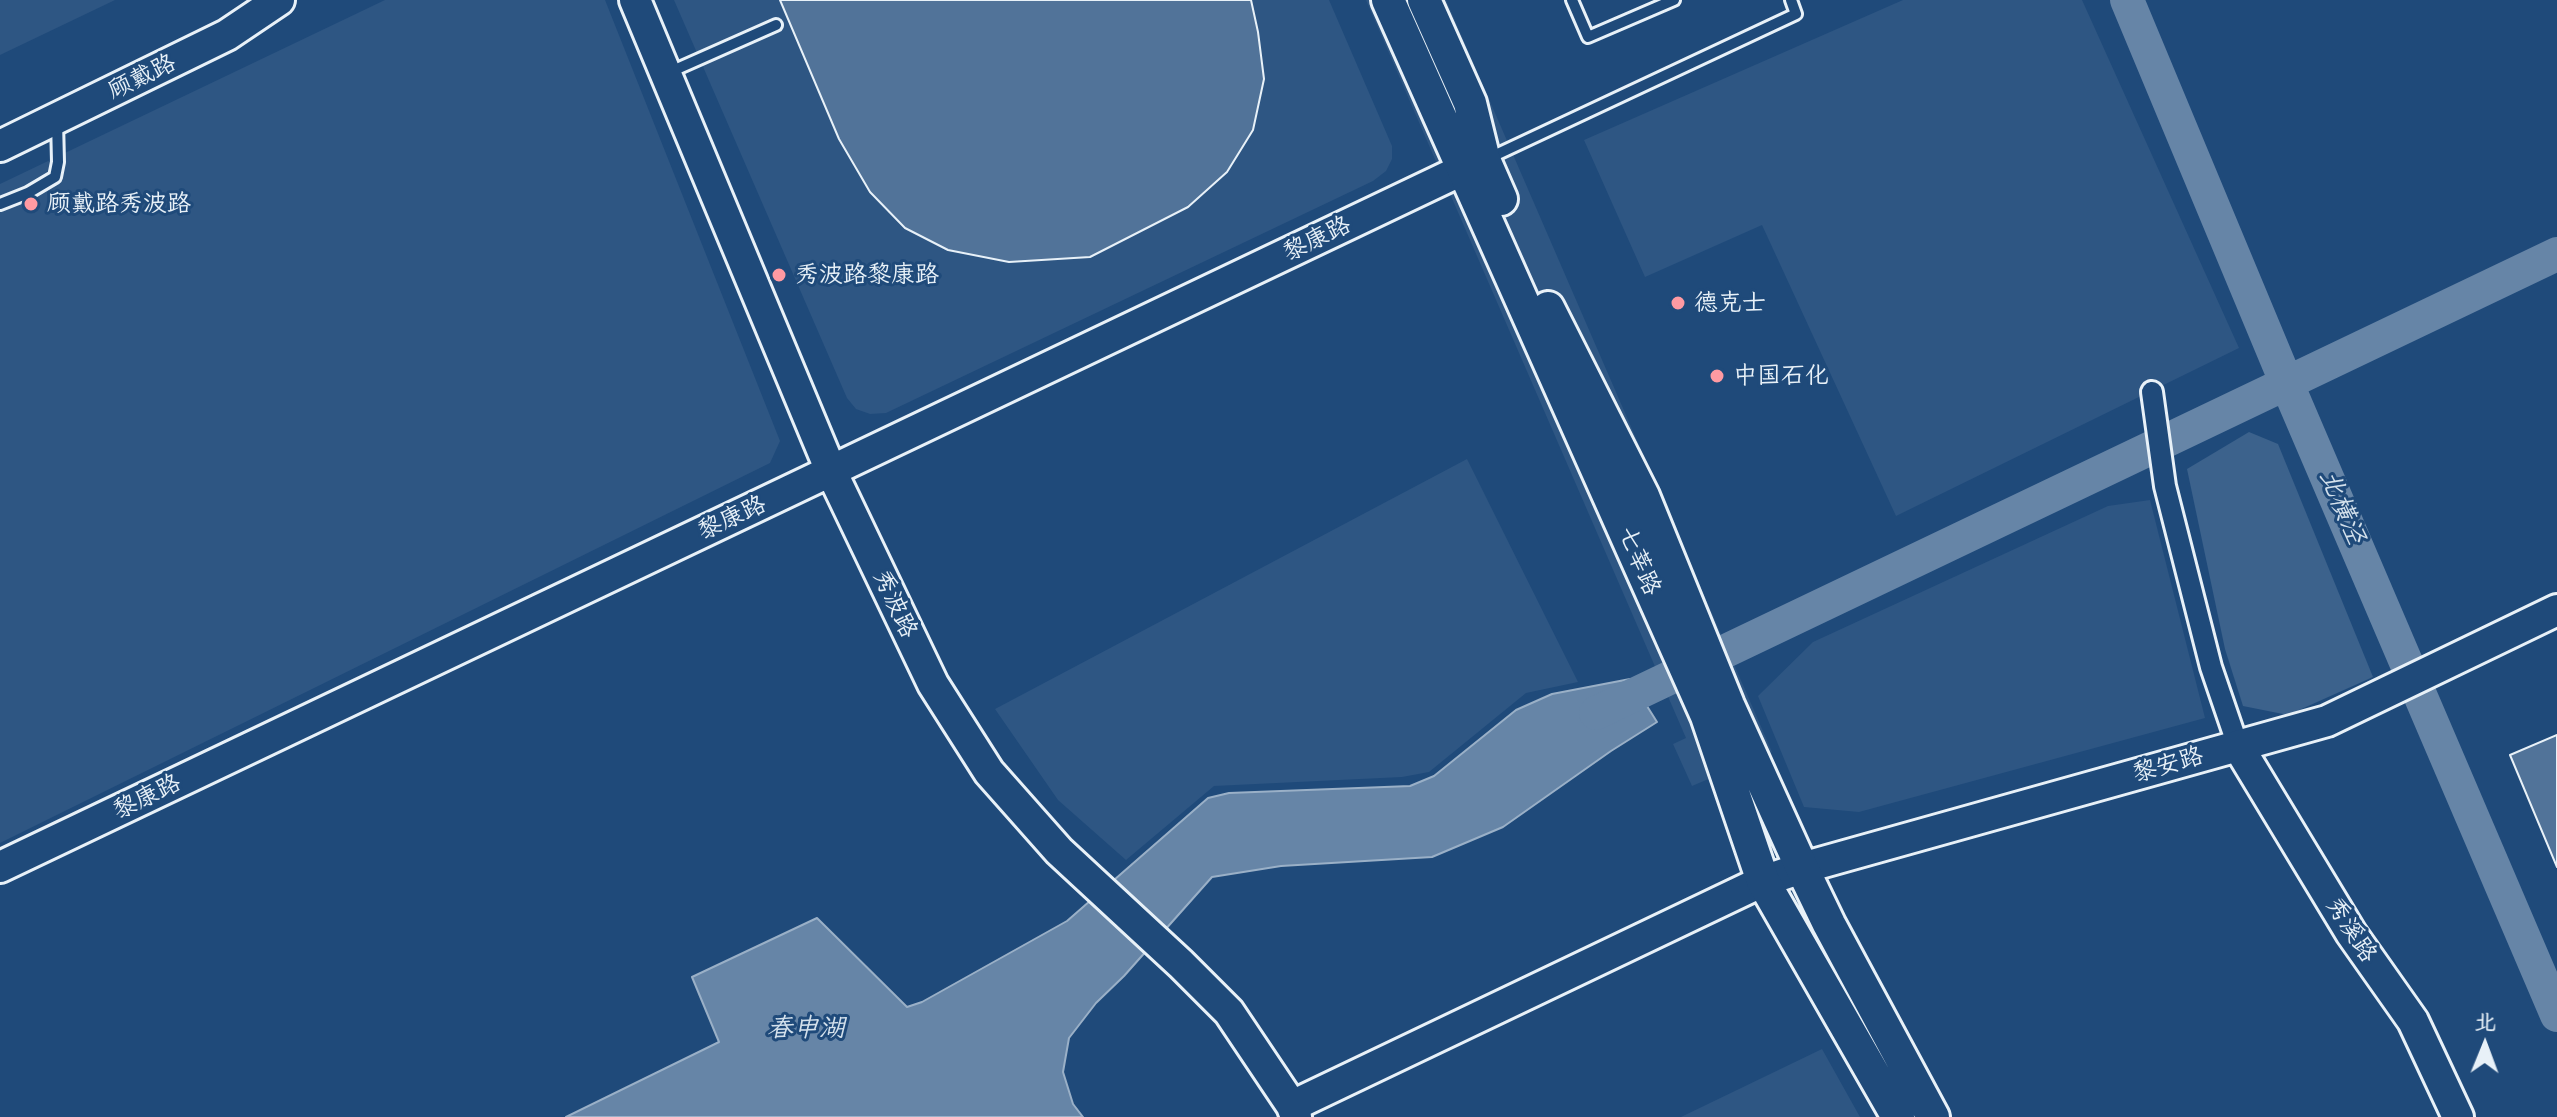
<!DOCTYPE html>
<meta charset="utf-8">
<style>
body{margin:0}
#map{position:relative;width:2557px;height:1117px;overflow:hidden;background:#1f4a7a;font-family:Delius,"LXGW WenKai TC",sans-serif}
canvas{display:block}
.north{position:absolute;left:2445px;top:1005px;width:80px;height:80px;-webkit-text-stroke:6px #1f4a7a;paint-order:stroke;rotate:1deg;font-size:22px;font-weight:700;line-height:32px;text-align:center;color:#e8f1f8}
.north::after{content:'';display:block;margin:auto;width:28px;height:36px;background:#e8f1f8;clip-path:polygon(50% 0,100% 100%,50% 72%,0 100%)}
</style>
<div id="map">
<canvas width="2557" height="1117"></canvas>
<div class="north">北</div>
</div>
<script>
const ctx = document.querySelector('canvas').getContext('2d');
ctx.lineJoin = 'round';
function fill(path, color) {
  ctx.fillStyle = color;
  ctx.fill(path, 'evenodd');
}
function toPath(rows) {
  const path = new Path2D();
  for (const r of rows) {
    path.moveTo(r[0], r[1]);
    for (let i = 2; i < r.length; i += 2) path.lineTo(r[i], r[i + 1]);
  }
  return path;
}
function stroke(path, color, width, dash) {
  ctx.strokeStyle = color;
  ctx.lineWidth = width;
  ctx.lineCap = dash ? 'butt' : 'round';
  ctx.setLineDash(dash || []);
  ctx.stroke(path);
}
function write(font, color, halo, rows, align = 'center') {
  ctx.font = font + ' Delius,"LXGW WenKai TC",sans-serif';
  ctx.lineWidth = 6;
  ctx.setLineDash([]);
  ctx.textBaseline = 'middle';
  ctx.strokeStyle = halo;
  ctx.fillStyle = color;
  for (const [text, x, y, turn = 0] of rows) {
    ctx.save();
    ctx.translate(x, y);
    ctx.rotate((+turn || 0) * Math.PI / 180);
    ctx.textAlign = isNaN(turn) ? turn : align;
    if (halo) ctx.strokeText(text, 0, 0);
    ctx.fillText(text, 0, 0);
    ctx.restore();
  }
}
fill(toPath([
 [0,0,115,0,0,55],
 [385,0,605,0,780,441,770,463,0,843,0,184],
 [674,0,1329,0,1392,146,1392,159,1386,171,1373,181,886,413,870,414,856,409,847,398],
 [1366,0,1446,0,1772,752,1692,786,1673,744,1686,738],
 [1903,0,2082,0,2239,348,1896,516,1762,225,1645,277,1584,140],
 [1467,459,1578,682,1526,693,1429,772,1402,777,1214,786,1126,860,1058,800,995,709],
 [2150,500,2205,718,1859,812,1804,807,1758,696,1813,642,2108,506],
 [1822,1049,1860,1117,1681,1117]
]), '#2e5683');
fill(toPath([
 [2249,432,2278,444,2373,677,2288,715,2243,706,2225,649,2187,469]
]), '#3c628c');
const water = toPath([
 [1630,679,1657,722,1611,751,1503,827,1432,857,1281,866,1212,877,1124,976,1096,1003,1069,1038,1063,1072,1073,1104,1083,1117,566,1117,719,1042,692,977,817,918,907,1007,922,1002,1067,921,1208,798,1229,793,1410,786,1434,776,1516,710,1552,694,1630,679]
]);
fill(water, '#6685a7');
stroke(water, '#9ab0c7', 2);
stroke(toPath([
 [2127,0,2287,384,2557,1015],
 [1596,713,2557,254]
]), '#6685a7', 34);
const building = toPath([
 [780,0,1251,0,1258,32,1264,79,1253,130,1227,172,1188,207,1090,257,1009,262,948,250,905,228,870,192,839,139,780,0],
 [2557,735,2557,867,2510,755,2557,735]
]);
fill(building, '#517399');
stroke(building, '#e8f1f8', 2);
const lane = toPath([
 [1572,0,1588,37,1674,0],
 [670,72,776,25],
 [1487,159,1796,14,1791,0],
 [0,204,28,193,55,177,58,162,57,121]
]);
const street = toPath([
 [2152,392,2165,486,2211,667,2238,746]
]);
const secondary = toPath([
 [635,0,831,471,933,684,989,772,1059,851,1181,964,1229,1012,1292,1106,1296,1117],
 [0,146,227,35,279,0],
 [2238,746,2351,933,2413,1021,2458,1117],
 [0,867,1464,169],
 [1292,1106,1763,881,1802,868,2327,721,2557,610]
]);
const primary = toPath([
 [1388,0,1707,716,1763,881,1898,1117],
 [1424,0,1470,103,1484,160,1501,199],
 [1548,308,1643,496,1728,705,1802,868,1829,924,1933,1117]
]);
stroke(lane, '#e8f1f8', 16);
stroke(street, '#e8f1f8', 26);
stroke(secondary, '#e8f1f8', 36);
stroke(primary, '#e8f1f8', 38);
stroke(lane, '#1f4a7a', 10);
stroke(street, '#1f4a7a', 20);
stroke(secondary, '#1f4a7a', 30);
stroke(primary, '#1f4a7a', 32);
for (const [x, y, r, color] of [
 [31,204,8,"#ff9aa2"],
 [779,275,8,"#ff9aa2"],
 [1678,303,8,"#ff9aa2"],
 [1717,376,8,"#ff9aa2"]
]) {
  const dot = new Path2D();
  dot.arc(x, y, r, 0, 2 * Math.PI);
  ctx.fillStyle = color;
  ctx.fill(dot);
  stroke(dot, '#1f4a7a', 3);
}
write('24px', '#e8f1f8', '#1f4a7a', [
 ["顾戴路",142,77,-26],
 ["黎康路",1317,239,-26],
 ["黎康路",732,518,-25],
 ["七莘路",1639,561,67],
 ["秀波路",895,604,65],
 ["黎安路",2168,765,-16],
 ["黎康路",147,797,-26],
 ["秀溪路",2351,930,57]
]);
write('24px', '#e8f1f8', '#1f4a7a', [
 ["顾戴路秀波路",47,204],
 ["秀波路黎康路",795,275],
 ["德克士",1694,303],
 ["中国石化",1733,376]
], 'left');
write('italic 26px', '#d4e1ec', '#1f4a7a', [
 ["北横泾",2342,507,67],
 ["春申湖",806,1029]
]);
</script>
